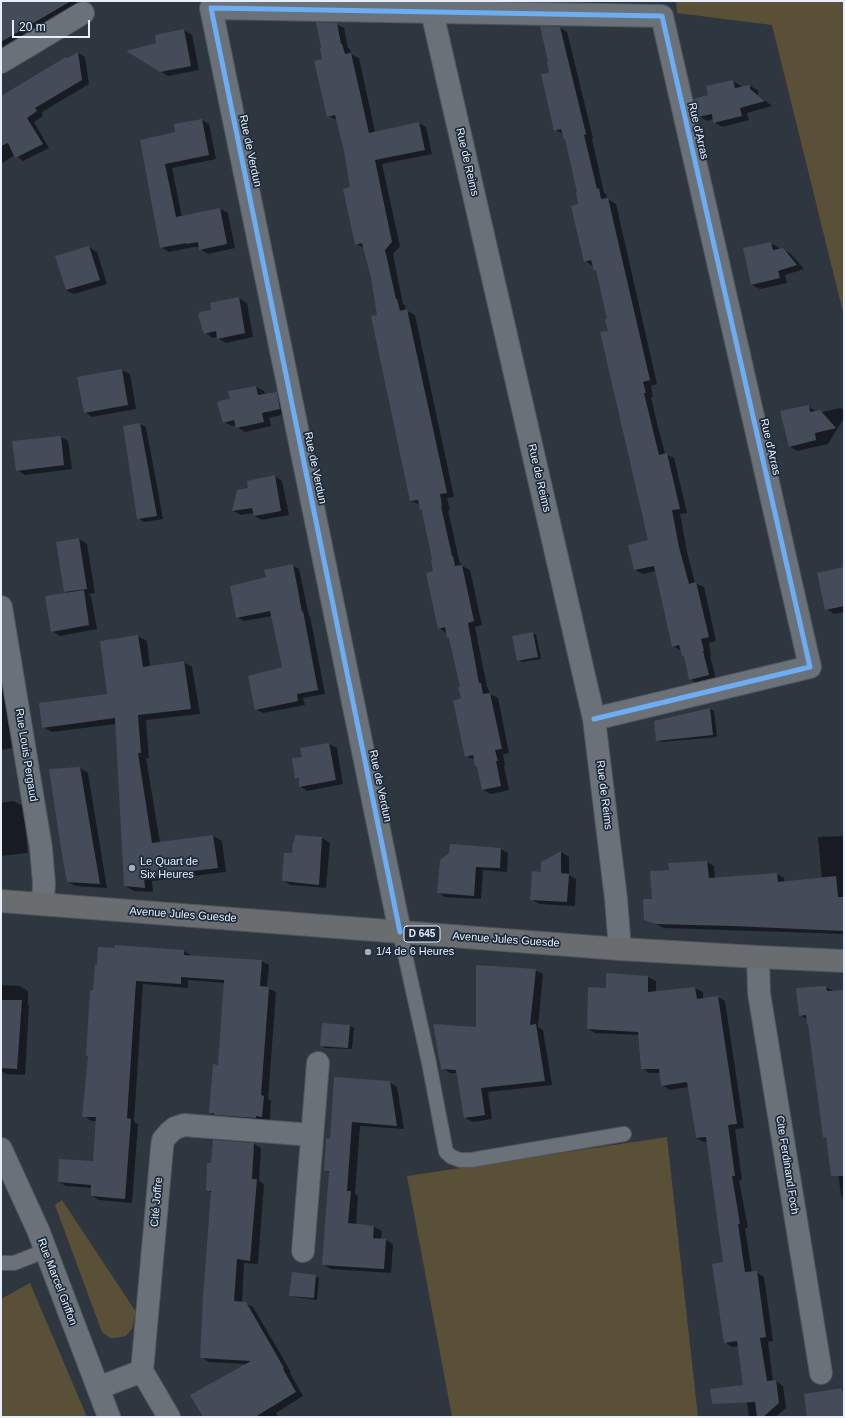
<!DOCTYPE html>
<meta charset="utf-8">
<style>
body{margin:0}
#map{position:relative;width:845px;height:1418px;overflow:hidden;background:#2e3640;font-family:Helvetica,sans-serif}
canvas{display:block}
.frame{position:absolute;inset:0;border:2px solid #e6effb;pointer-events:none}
.scale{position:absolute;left:12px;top:20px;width:78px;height:18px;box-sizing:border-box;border:2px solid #e6effb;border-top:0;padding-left:5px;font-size:12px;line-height:14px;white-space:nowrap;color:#e6effb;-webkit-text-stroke:3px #1e2b3c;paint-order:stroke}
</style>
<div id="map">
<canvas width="845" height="1418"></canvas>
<div class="frame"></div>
<div class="scale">20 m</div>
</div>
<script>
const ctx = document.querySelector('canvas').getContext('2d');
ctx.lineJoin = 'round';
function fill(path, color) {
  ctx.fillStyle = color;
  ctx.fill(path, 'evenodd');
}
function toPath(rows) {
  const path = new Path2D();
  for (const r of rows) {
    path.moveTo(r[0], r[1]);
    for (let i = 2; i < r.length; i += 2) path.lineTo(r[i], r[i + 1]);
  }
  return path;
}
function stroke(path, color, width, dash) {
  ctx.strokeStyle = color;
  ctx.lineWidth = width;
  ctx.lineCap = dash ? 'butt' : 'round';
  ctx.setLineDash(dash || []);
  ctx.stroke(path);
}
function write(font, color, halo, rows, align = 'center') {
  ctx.font = font + ' Helvetica,sans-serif';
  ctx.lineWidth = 3.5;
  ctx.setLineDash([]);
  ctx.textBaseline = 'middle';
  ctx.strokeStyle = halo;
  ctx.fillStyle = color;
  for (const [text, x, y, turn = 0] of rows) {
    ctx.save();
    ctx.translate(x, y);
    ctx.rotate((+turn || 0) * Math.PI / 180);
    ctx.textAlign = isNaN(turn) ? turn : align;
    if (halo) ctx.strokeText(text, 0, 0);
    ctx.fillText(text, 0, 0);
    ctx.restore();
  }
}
fill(toPath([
 [676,1,844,1,844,316,772,25,677,13],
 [667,1137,698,1417,452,1417,407,1176],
 [62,1200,136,1312,132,1329,126,1336,115,1338,110,1338,102,1332,55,1205],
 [30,1283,87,1417,1,1417,1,1299]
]), '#595037');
fill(toPath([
 [1,1,82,1,84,11,1,60],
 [336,24,344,28,348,48,350,49,351,54,359,58,375,132,419,123,426,127,432,154,382,164,400,246,393,254,403,304,405,305,406,310,415,315,454,497,447,498,450,510,448,510,459,560,462,566,470,570,482,625,475,627,487,687,488,688,490,694,498,698,509,753,503,754,505,765,504,766,509,790,491,794,483,790,478,766,475,760,466,756,461,687,450,638,446,633,439,628,434,560,423,511,421,510,420,505,411,501,372,278,365,248,356,244,350,177,339,126,337,125,337,120,328,116,323,60],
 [560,28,567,32,593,138,592,139,604,193,606,194,607,199,616,204,657,384,651,386,653,397,651,397,657,423,665,454,674,458,687,513,680,514,687,552,695,583,704,587,716,641,709,643,711,655,710,656,716,679,698,684,690,679,685,656,680,650,673,646,656,571,643,574,635,570,649,541,609,331,608,320,597,271,595,270,593,266,585,261,578,193,567,140,565,139,564,134,555,130,550,73],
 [184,30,192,35,199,70,168,76,160,71,157,44],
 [78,53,85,57,89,84,42,112,43,116,34,122,49,148,23,161,15,155,1,164,1,97],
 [733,81,741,86,741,88,750,86,758,90,758,95,772,106,747,113,749,120,722,127,714,122,714,119,707,121,699,116,709,96],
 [202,120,209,124,216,159,172,168,182,217,220,209,228,213,235,248,208,254,200,249,200,247,193,247,169,252,161,247,141,141,176,133],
 [771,243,779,248,779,250,783,249,791,254,804,269,785,275,787,283,760,289,752,285,744,249],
 [89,247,97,252,107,284,74,294,66,290],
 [239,298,247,303,253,337,226,343,218,338,218,337,213,338,205,333,213,311],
 [122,370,130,374,136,409,92,417,85,412],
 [256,387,264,391,265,395,277,393,285,398,288,413,269,418,271,426,245,432,237,427,236,425,232,426,224,422,231,399,229,392],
 [808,406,817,412,822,412,840,408,844,410,844,418,828,444,797,451,789,446],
 [140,424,146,427,163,519,144,522,138,518],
 [61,437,68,441,72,469,25,475,17,470],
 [275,476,282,481,289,515,262,520,254,516,254,513,241,515,233,511,249,489],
 [79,539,87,544,95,593,88,594,91,596,97,629,60,636,52,631,68,593,65,592],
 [292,565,299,569,309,616,310,616,325,694,303,698,305,705,263,713,256,709,283,668,272,616,244,621,237,617],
 [844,568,844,612,834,614,826,609],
 [532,633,536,635,541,659,522,662,518,660],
 [138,636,147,641,150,667,183,662,192,667,200,714,146,720,149,758,146,758,160,843,213,836,222,841,226,872,152,881,153,892,134,891,125,886,116,724,52,732,43,727,108,695,101,642],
 [1,677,13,748,1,750],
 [710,709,714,711,717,737,661,742,657,740,655,722],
 [329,744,337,748,343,784,307,791,300,786,300,780,296,778,303,757],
 [80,768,88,773,107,888,76,886,68,882],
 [14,801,23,806,28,853,1,856,1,803],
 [296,836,322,838,330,843,326,888,291,885,283,881,293,854],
 [844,836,844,934,664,928,645,919,653,899,670,871,707,862,714,866,715,878,777,874,784,878,784,883,822,879,818,837],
 [501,849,508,853,507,872,483,870,481,899,445,897,438,892],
 [561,852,569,857,569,875,576,879,575,906,539,904,531,899,542,873,542,862],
 [184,951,191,955,191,957,261,961,269,965,267,988,276,992,268,1099,271,1101,270,1120,263,1120,263,1122,217,1117,210,1112,219,1066,225,983,188,980,188,988,143,984,134,1122,138,1124,132,1203,99,1200,92,1196,92,1188,66,1186,59,1182,94,1162,97,1121,91,1121,84,1116,89,1056,91,991],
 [535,970,543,974,538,1027,543,1030,552,1085,488,1092,492,1119,473,1122,465,1118,458,1073,450,1073,442,1068,477,1028],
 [648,977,656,981,656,992,695,988,703,992,703,999,718,997,725,1001,744,1128,735,1129,742,1180,739,1180,748,1228,745,1228,752,1273,756,1272,764,1277,773,1341,768,1342,773,1382,776,1381,783,1386,786,1408,775,1417,749,1417,739,1346,732,1347,725,1342,724,1263,708,1142,704,1142,696,1138,688,1087,670,1090,662,1085,661,1073,649,1073,642,1068,639,1035,595,1033,588,1029,607,989],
 [1,985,20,986,28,991,28,1005,29,1006,25,1075,6,1074,1,1071],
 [826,987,834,991,844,991,844,1198,841,1196,836,1154,827,1138,824,1136,808,1020,800,1015],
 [350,1026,354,1028,352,1049,325,1048,321,1045],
 [389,1082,397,1087,404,1129,360,1126,355,1194,358,1196,356,1225,374,1227,382,1231,381,1239,386,1240,393,1244,391,1273,331,1269,323,1265,330,1173,325,1170,331,1140],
 [254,1144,261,1148,259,1181,264,1184,258,1264,244,1263,242,1303,245,1303,253,1307,291,1372,290,1373,303,1396,276,1413,278,1417,204,1417,248,1364,209,1362,201,1357,212,1193,207,1190,212,1164],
 [315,1276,319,1278,317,1300,294,1297,290,1295],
 [844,1388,844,1417,808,1417,805,1395]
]), '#0007');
fill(toPath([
 [1,1,71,1,1,42],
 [316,22,337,23,341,44,342,44,345,54,351,53,369,133,419,122,425,150,375,160,392,242,385,250,396,299,397,299,400,311,407,309,413,337,447,493,440,494,442,506,441,506,452,556,453,556,455,566,462,565,474,621,468,623,479,683,481,683,483,694,490,693,502,749,495,750,498,761,496,761,501,786,482,790,477,766,475,766,473,755,465,757,453,701,461,698,458,687,460,687,449,638,447,638,445,627,438,629,426,573,433,571,431,560,432,559,422,512,422,510,420,510,418,500,410,501,371,316,377,315,371,278,362,243,355,245,343,189,350,187,344,151,335,115,327,117,314,61,322,59,320,48,321,47],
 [540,26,560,27,586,134,584,135,597,189,599,188,601,199,608,198,650,380,643,382,646,393,644,393,650,418,659,455,667,453,680,509,672,510,679,547,689,584,696,582,709,637,701,639,704,651,703,651,709,675,689,680,684,656,682,656,679,645,672,647,654,566,634,570,628,545,648,540,600,332,608,331,605,319,607,319,596,270,594,271,591,260,584,262,571,206,578,204,576,193,577,192,565,139,564,140,561,129,554,131,541,74,549,73,547,62,548,62],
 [184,29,191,66,160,72,126,51,156,43,155,35],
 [78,52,82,80,35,108,37,111,27,118,43,144,15,158,8,143,1,146,1,96,66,57,67,58],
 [733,80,735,88,750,85,750,89,765,101,740,108,742,116,713,123,712,114,698,117,694,99,708,95,706,86],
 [202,119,209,155,165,164,176,217,220,208,227,244,199,250,198,242,186,244,186,243,160,248,140,140,175,132,174,124],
 [771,242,773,250,783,248,797,265,778,271,780,278,751,285,743,248],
 [89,246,100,280,66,290,55,256],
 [239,297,245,333,217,339,216,331,204,334,198,315,200,314,199,312,211,310,210,303],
 [122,369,128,405,84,413,77,377],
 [256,386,258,395,277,392,280,409,262,413,264,422,236,428,234,420,223,423,217,403,219,403,218,401,230,399,228,391],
 [809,405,810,412,820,410,836,428,815,433,816,440,789,447,780,411],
 [140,423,157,516,137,519,123,426],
 [61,436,64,465,16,471,12,441],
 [275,475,281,511,254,516,252,508,232,511,237,490,248,488,247,481],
 [79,538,87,589,64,592,56,542],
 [293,564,302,612,303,611,318,690,297,694,298,701,255,710,248,676,282,667,270,611,236,618,230,586,266,577,264,570],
 [844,567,844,606,825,610,817,573],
 [84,590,89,625,51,632,45,596],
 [533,632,538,657,517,661,512,636],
 [138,635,143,667,184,661,191,709,138,715,141,753,138,753,152,843,213,835,218,868,144,877,145,888,124,886,115,718,42,728,39,703,107,694,100,641],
 [710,708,713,735,656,741,654,721],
 [329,743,336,780,299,787,299,778,295,779,292,758,302,757,300,748],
 [80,767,100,884,67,882,61,849,49,769],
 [295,835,322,837,319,885,282,881,284,853,292,853,293,842,294,842],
 [450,844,501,848,500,868,476,867,474,896,437,893,440,860,449,853],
 [561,851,561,873,569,874,567,902,530,900,532,871,541,872,541,862],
 [707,861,709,878,777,873,778,882,836,876,838,897,844,897,844,931,733,926,656,924,644,920,643,899,652,899,650,871,669,870,668,863],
 [115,945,184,950,184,955,262,960,260,986,269,987,261,1095,264,1096,262,1117,256,1116,256,1118,214,1115,214,1113,209,1113,213,1064,218,1065,224,980,181,977,181,984,136,981,127,1118,131,1119,125,1199,91,1196,91,1185,58,1182,59,1159,93,1161,96,1117,82,1117,88,1056,86,1056,90,990,93,990,95,965,97,965,98,947,115,948],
 [476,965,536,969,530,1025,536,1024,545,1081,481,1088,485,1115,464,1118,456,1070,441,1069,433,1024,476,1027],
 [606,973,648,976,648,992,695,987,697,999,718,996,737,1124,728,1125,735,1176,732,1176,740,1224,738,1224,745,1272,757,1271,766,1337,760,1338,767,1381,776,1380,779,1403,763,1417,757,1417,755,1402,712,1404,710,1389,743,1385,737,1341,724,1343,712,1264,723,1262,706,1137,696,1138,687,1082,661,1086,659,1069,641,1069,638,1032,587,1029,588,987,606,988],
 [826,986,827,991,844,990,844,1176,831,1176,826,1137,823,1137,808,1024,807,1024,806,1015,799,1016,796,988],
 [1,1000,22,1000,17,1069,1,1068],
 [322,1023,350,1025,348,1048,320,1046],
 [334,1077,390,1081,397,1126,352,1122,347,1191,351,1191,348,1223,374,1226,373,1238,386,1239,384,1269,322,1265,329,1171,324,1171,326,1139,330,1139],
 [213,1140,254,1143,252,1179,257,1179,250,1261,237,1259,234,1301,246,1302,284,1368,283,1369,296,1392,255,1417,203,1417,190,1395,251,1361,200,1358,203,1298,211,1191,206,1191,207,1163,211,1163],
 [292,1272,316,1275,314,1298,289,1296],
 [842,1388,844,1398,844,1417,807,1417,804,1394]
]), '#434c58');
const lane = toPath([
 [400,932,429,1063,446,1152,452,1157,460,1160,471,1160,624,1134],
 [1,1263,14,1263,45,1251]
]);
const street = toPath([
 [432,12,594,719,616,899,620,949],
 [1,62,83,13],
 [1,607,41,848,44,883,43,904],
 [400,932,211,8,662,16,810,667,594,719],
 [758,957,759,993,821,1373],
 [1,1149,38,1230,109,1417],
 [303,1251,318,1063],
 [142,1371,169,1417],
 [98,1388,142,1371,162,1148,163,1140,169,1133,175,1128,184,1125,312,1135]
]);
const primary = toPath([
 [1,901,620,949,758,957,844,961]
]);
stroke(lane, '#4d555d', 16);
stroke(street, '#4d555d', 24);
stroke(primary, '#4d555d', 24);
stroke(lane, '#6a7178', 14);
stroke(street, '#6a7178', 22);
stroke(primary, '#6a6d6f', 22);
stroke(toPath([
 [400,932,211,8,662,16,810,667,594,719]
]), '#6dadf4', 5);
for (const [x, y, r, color] of [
 [132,868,4,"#a6aeba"],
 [368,952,4,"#a6aeba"]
]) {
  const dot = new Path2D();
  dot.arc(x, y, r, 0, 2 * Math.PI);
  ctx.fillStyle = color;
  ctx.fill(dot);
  stroke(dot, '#1e2b3c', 1.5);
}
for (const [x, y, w] of [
 [422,934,36]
]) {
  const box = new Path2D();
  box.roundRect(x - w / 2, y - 8, w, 16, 3);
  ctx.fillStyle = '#1e2b3c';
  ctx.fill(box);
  stroke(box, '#e6effb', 1);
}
write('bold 10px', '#e6effb', null, [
 ["D 645",422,934]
]);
write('11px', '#e6effb', '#1e2b3c', [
 ["Rue d'Arras",698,131,77],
 ["Rue de Verdun",250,151,78],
 ["Rue de Reims",467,162,77],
 ["Rue d'Arras",770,447,77],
 ["Rue de Verdun",315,468,78],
 ["Rue de Reims",539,478,77],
 ["Rue Louis Pergaud",26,755,81],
 ["Rue de Verdun",380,786,78],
 ["Rue de Reims",604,795,83],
 ["Avenue Jules Guesde",183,915,4],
 ["Avenue Jules Guesde",506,940,4],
 ["Cite Ferdinand Foch",787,1165,81],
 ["Cité Joffre",157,1202,-85],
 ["Rue Marcel Griffon",57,1282,69]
]);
write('11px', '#e6effb', '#1e2b3c', [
 ["Le Quart de",140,862],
 ["Six Heures",140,875],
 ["1/4 de 6 Heures",376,952]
], 'left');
</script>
